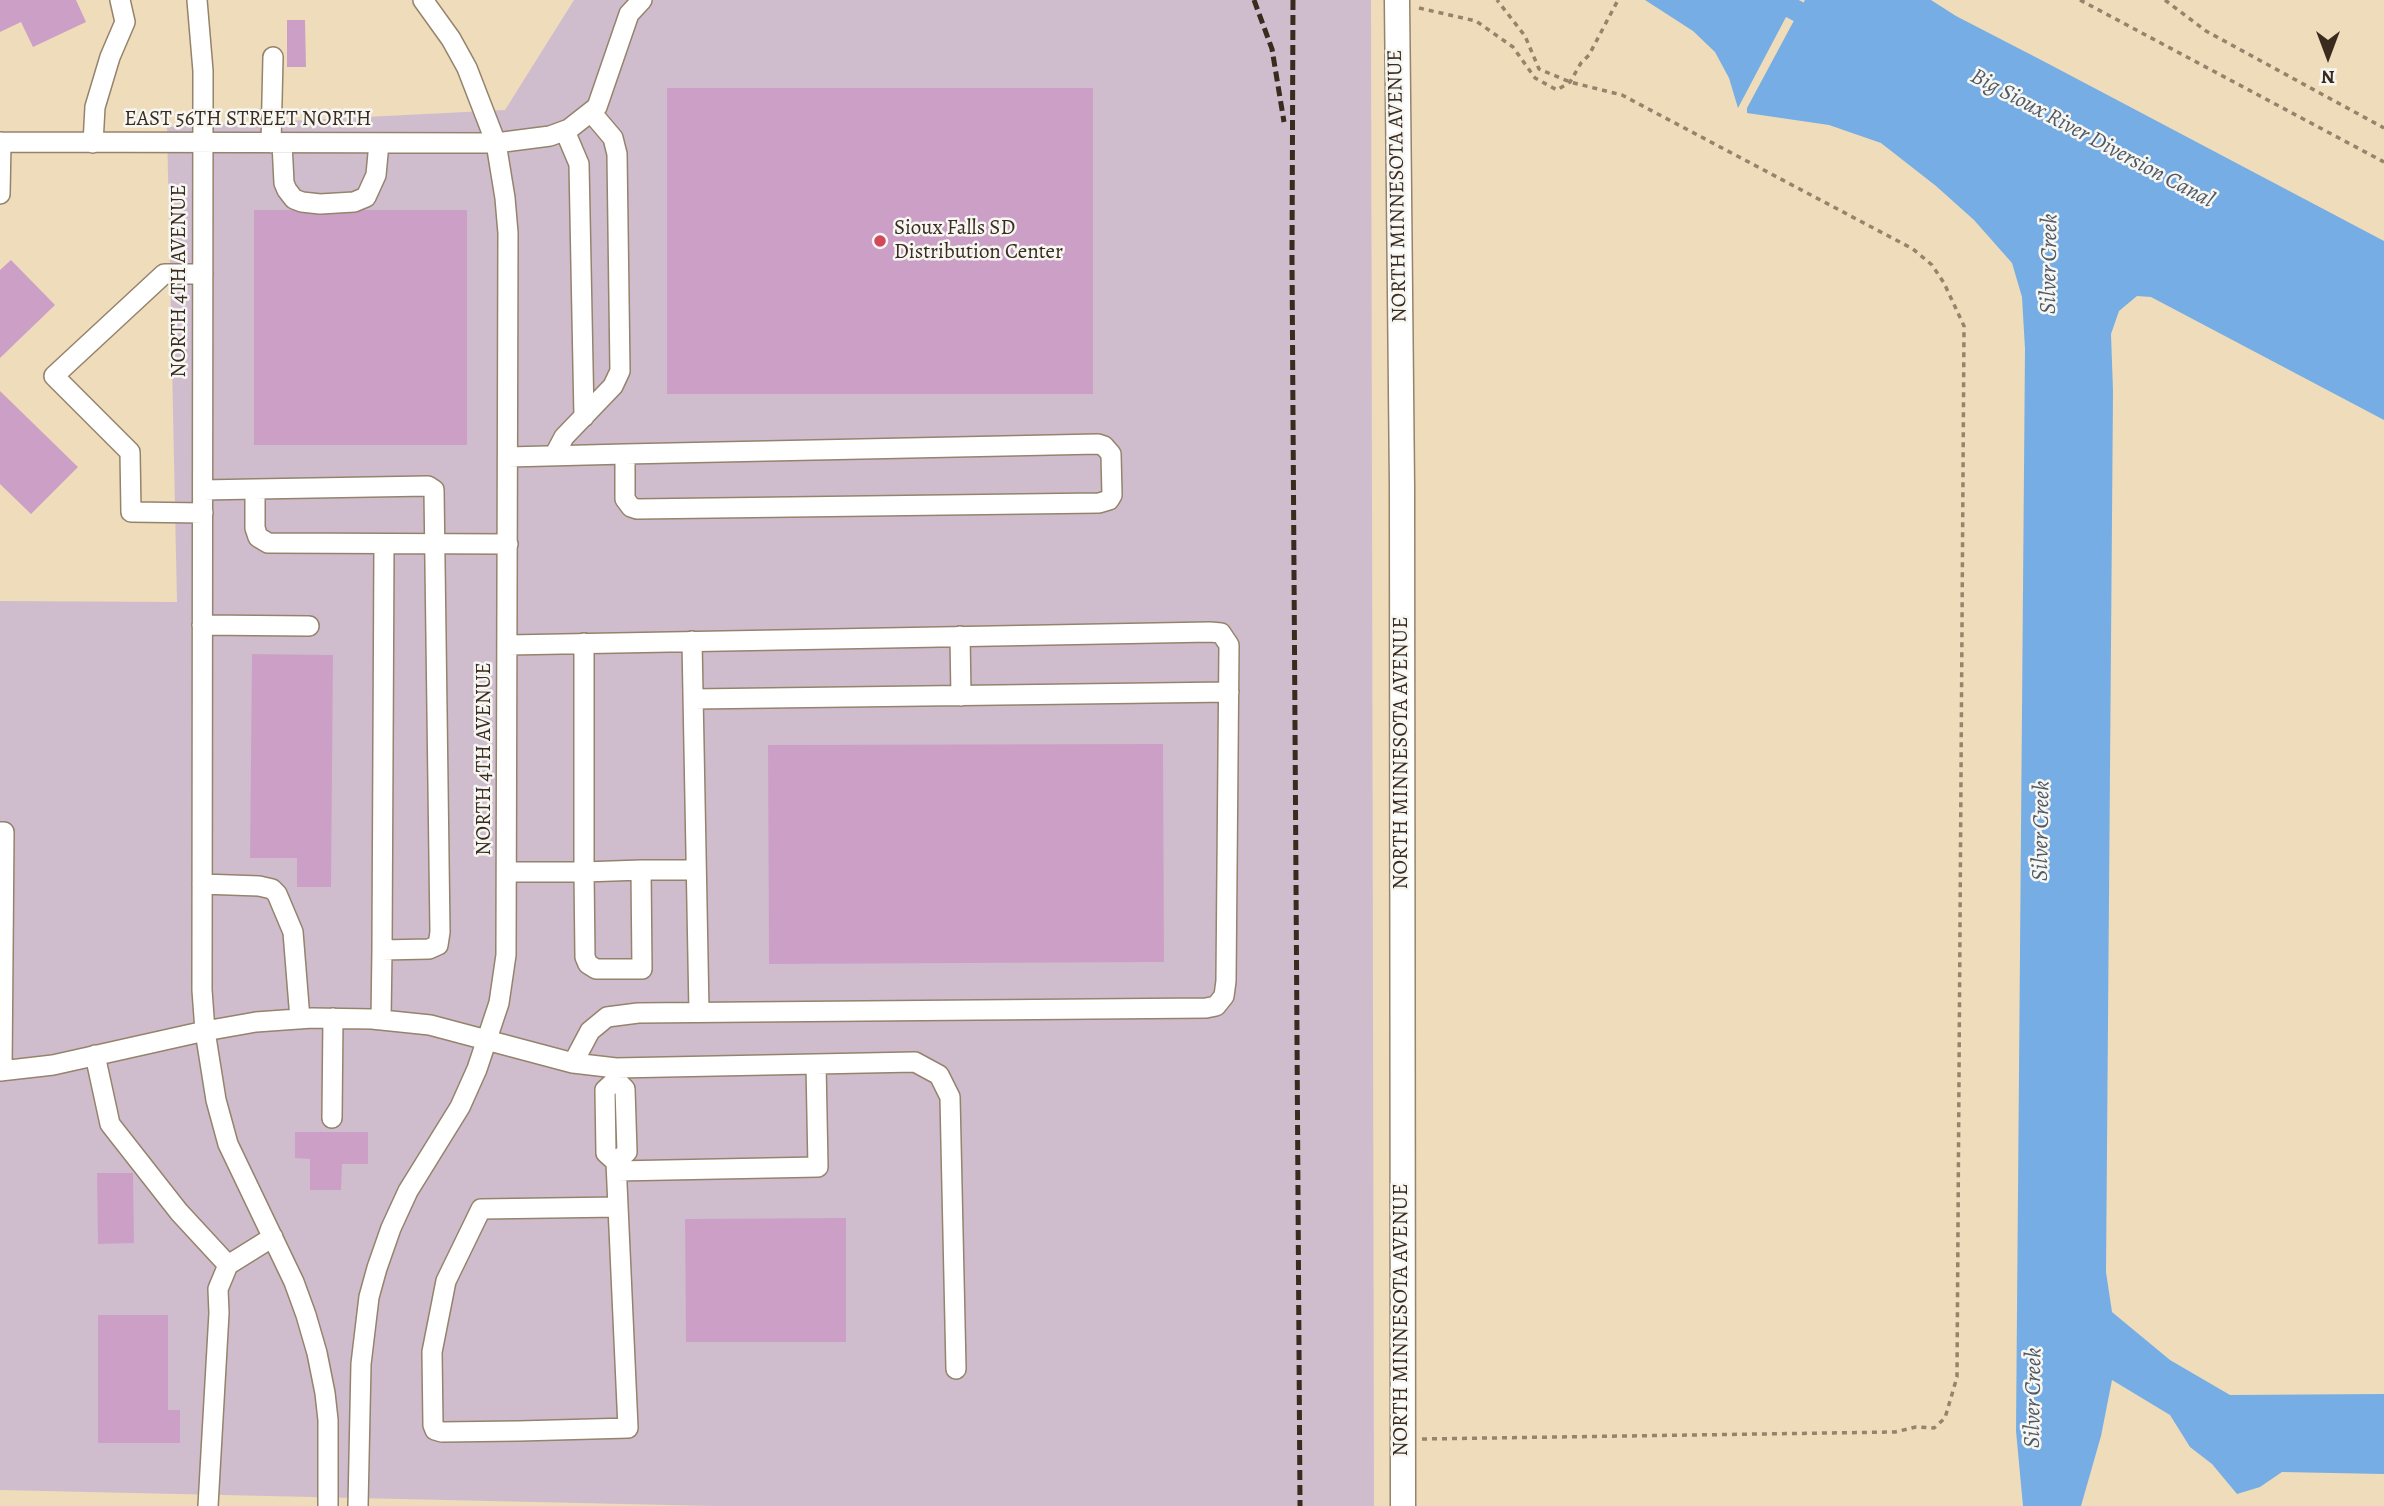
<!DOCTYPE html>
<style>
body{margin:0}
#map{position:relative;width:2384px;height:1506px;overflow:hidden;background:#efdcba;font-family:Alegreya,serif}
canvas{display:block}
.north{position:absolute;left:2293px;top:21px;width:70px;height:70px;-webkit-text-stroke:5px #f6f6f2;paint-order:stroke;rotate:180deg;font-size:19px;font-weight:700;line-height:28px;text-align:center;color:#3b2a1e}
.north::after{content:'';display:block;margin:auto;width:24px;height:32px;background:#3b2a1e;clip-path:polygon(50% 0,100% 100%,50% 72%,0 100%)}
</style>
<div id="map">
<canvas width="2384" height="1506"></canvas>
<div class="north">N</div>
</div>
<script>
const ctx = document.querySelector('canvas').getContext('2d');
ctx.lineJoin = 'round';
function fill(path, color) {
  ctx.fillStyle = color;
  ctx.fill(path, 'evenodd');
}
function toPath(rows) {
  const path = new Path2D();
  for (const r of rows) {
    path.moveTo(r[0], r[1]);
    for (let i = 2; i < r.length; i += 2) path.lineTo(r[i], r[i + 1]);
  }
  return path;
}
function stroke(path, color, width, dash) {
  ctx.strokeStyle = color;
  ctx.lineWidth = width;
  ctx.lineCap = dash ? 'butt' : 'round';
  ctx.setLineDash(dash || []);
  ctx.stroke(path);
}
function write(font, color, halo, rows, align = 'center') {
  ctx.font = font + ' Alegreya,serif';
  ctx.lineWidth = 5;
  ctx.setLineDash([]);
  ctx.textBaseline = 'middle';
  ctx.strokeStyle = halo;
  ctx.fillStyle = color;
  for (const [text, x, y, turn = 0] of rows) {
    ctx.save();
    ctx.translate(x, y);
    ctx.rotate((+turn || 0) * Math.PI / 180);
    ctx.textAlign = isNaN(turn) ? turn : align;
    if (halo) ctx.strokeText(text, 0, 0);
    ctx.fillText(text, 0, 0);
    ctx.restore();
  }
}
fill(toPath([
 [574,0,1371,0,1374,1506,713,1506,0,1490,0,601,177,602,167,127,505,110]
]), '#cfbdce');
fill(toPath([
 [1645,0,1795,0,1738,108,1729,78,1715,52,1693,31],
 [1805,0,1931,0,1956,16,2045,62,2384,241,2384,420,2151,297,2137,296,2119,311,2111,334,2113,391,2106,1272,2112,1312,2170,1360,2230,1395,2384,1394,2384,1474,2282,1472,2260,1487,2237,1494,2212,1464,2190,1447,2170,1415,2112,1380,2101,1436,2081,1506,2023,1506,2016,1431,2025,349,2022,297,2012,263,1974,220,1936,186,1881,143,1829,125,1747,113,1747,108]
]), '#76ade5');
stroke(toPath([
 [1776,0,1824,25]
]), '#76ade5', 21);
fill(toPath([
 [0,0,76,0,86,22,33,47,21,22,0,32],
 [287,20,305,20,306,67,287,67],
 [667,88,1093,88,1093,394,667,394],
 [254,210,467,210,467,445,254,445],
 [11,260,55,305,0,358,0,270],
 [0,391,78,467,31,514,0,484],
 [252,654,333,655,331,887,297,887,297,858,250,858],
 [1163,744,1164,962,769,964,768,745],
 [295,1132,368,1132,368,1164,342,1164,341,1190,310,1190,310,1159,295,1158],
 [97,1173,133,1173,134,1243,98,1244],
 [846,1218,846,1342,686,1342,685,1219],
 [98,1315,168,1315,168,1410,180,1410,180,1443,98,1443]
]), '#cca0c6');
const minor = toPath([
 [197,0,203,71,202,990,205,1031,216,1100,228,1144,294,1282,306,1315,317,1353,325,1393,328,1420,328,1506],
 [565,131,579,164,584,417],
 [0,142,496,143,550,136,569,129,597,107,629,14,642,0],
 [93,143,95,107,110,57,125,22,120,0],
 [271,143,273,57],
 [282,143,284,183,287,190,294,199,302,202,320,204,354,202,366,197,376,175,379,143],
 [0,194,1,142],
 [554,456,564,437,613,386,620,371,617,154,613,138,591,112],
 [508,457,625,454,1098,444,1104,446,1111,454,1112,495,1109,500,1099,503,637,509,631,507,625,499,625,454],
 [255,489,428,486,434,490,440,932,438,945,429,949,382,950,381,1020],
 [203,490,255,489,255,528,258,537,268,543,508,544],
 [203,513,131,512,130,452,54,376,164,274,203,274],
 [202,625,309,626],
 [960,636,961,696],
 [692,641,699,1012],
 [508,645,1210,632,1221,633,1229,645,1226,981,1224,996,1216,1006,1206,1008,638,1013,607,1017,590,1031,573,1063],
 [693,699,1229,692],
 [0,832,4,832,2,1071],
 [641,870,642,969,596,969,588,964,585,957,584,872,641,870,696,870],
 [508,872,584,872,584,643],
 [202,884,259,886,272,889,277,894,293,932,300,1019],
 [382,950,384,544],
 [95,1055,110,1124,179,1212,228,1265],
 [616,1069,616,1080,625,1089,627,1152,616,1162],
 [0,1071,53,1065,205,1031,256,1022,312,1018,372,1019,430,1025,573,1063,616,1068,915,1062,939,1075,950,1097,956,1369],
 [616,1080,605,1090,606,1153,616,1162,628,1428,519,1431,442,1432,435,1430,433,1425,432,1352,446,1281,481,1209,618,1207],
 [332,1118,333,1018],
 [617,1171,818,1167,816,1064],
 [208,1506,219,1313,218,1289,228,1265,273,1237],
 [358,1506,361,1364,369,1297,377,1268,391,1228,408,1191,460,1107,477,1069,499,1003,506,955,508,233,505,198,496,143,467,68,451,39,423,0]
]);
const major = toPath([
 [1397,0,1402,486,1403,1506]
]);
stroke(minor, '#95836c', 22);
stroke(major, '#95836c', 27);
stroke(toPath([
 [2080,0,2384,162],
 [2165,0,2206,31,2384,128],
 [1419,8,1476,21,1513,47,1535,78,1557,90,1570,82,1581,63,1589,55,1618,0],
 [1422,1439,1895,1432,1916,1427,1934,1428,1945,1418,1957,1377,1964,326,1944,283,1932,265,1913,249,1622,95,1570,82,1539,69,1525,36,1497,0]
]), '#95836c', 3.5, [5, 5]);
stroke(minor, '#fff', 19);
stroke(major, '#fff', 24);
stroke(toPath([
 [1254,0,1272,49,1284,122],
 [1293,0,1292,259,1300,1506]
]), '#3b2a1e', 5, [10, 5]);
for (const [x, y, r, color] of [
 [880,241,7,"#d1495b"]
]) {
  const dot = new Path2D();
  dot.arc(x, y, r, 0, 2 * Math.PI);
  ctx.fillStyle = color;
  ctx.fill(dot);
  stroke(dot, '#f6f6f2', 2.5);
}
write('21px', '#3b2a1e', '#f6f6f2', [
 ["EAST 56TH STREET NORTH",248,120],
 ["NORTH MINNESOTA AVENUE",1398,186,-91],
 ["NORTH 4TH AVENUE",180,281,-90],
 ["NORTH MINNESOTA AVENUE",1402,753,-90],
 ["NORTH 4TH AVENUE",485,759,-90],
 ["NORTH MINNESOTA AVENUE",1402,1320,-90]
]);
write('21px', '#3b2a1e', '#f6f6f2', [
 ["Sioux Falls SD",894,229],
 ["Distribution Center",894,253]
], 'left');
write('italic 23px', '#505864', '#f6f6f2', [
 ["Big Sioux River Diversion Canal",2092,139,28],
 ["Silver Creek",2050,264,-89],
 ["Silver Creek",2042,831,-89],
 ["Silver Creek",2034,1398,-89]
]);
</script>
